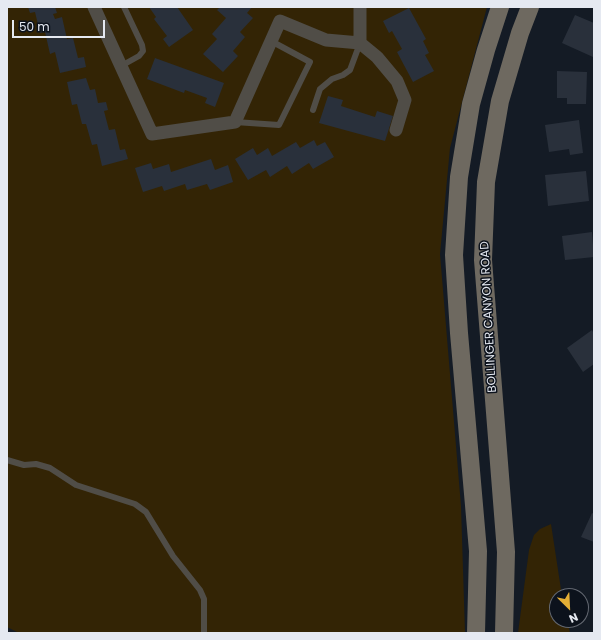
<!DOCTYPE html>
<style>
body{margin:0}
#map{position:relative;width:601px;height:640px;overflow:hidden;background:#141b25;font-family:Poppins,sans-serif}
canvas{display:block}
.frame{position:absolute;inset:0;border:8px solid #e5e9f1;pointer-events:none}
.north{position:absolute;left:549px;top:588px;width:40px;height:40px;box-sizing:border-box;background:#0c121c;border:1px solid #636871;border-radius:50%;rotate:156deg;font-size:11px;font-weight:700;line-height:16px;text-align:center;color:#e5e9f1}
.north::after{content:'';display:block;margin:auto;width:14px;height:18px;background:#e3ae35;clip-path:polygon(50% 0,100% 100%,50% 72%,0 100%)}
.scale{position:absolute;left:12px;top:20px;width:93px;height:18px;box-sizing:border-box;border:2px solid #e5e9f1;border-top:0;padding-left:5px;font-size:12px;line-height:14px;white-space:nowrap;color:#e5e9f1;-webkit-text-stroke:3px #0c121c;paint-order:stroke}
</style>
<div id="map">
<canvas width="601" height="640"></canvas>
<div class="frame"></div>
<div class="north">N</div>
<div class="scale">50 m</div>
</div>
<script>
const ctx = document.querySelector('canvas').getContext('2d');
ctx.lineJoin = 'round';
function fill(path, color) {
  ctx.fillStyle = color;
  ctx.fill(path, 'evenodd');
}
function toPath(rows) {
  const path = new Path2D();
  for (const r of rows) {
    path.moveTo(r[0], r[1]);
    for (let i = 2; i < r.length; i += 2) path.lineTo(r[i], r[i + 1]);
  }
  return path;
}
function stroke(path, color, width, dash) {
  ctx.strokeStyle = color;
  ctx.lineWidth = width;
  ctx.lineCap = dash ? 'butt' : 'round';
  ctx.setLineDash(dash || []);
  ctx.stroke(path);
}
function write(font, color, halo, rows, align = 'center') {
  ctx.font = font + ' Poppins,sans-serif';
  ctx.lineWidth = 3;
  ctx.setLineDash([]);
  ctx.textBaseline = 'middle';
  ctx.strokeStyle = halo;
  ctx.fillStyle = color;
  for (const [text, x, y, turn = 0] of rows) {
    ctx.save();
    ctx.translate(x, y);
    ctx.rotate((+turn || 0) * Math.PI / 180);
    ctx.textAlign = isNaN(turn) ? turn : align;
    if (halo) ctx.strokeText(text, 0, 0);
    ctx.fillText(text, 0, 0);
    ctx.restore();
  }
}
fill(toPath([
 [7,7,487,7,450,148,440,254,461,506,465,633,19,633,7,627],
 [551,524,562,596,557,596,557,620,567,620,570,633,518,633,529,550,534,535,540,529]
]), '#332405');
fill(toPath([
 [28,7,55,7,57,13,53,14,55,19,62,17,67,39,73,38,78,58,84,57,86,67,60,73,55,52,50,54,45,32,40,33,35,12,30,13],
 [149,7,177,7,193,30,169,47,163,39,167,36,154,19,156,17],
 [220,7,252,7,247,13,253,18,240,32,245,37,233,51,238,56,223,72,203,54,217,39,212,34,226,18,217,10],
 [409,8,426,39,423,41,429,53,425,55,434,71,413,82,397,52,402,49,392,31,389,33,383,21],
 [575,15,594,23,593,57,562,43],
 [155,58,224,83,215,107,205,103,207,98,185,90,184,93,147,79],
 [557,71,587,72,586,104,567,104,567,98,557,98],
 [86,78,90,90,95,89,98,103,106,102,108,110,104,111,109,130,115,129,120,150,125,149,128,159,102,166,97,144,92,145,86,124,82,124,77,104,72,105,67,82],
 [328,96,343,100,341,106,375,117,377,111,393,116,385,141,319,123],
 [579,120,583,153,570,155,569,149,549,152,545,125],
 [314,140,317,146,325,142,334,157,313,169,309,163,292,174,287,166,270,177,266,170,248,180,235,159,253,148,257,155,268,148,272,156,296,142,300,148],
 [211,159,215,170,228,165,233,182,210,190,207,184,187,190,185,184,164,191,162,186,143,192,135,168,151,163,153,169,169,164,171,172],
 [586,171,589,201,548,206,545,175],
 [592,232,594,257,565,260,562,236],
 [592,330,594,334,594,364,583,372,567,348],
 [592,513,594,514,594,542,581,537]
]), '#29303b');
stroke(toPath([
 [121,66,139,56,143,51,142,45,124,7],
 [313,110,320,89,332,79,343,75,350,70,360,43],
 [235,122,279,125,310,62,271,41],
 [7,460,24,465,36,464,50,468,76,485,135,504,146,512,173,556,200,590,204,599,204,633]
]), '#504d47', 6);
stroke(toPath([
 [94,7,152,134,235,122,280,21,326,40,360,43],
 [360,7,360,43,377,57,397,81,405,100,396,130]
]), '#504d47', 13);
stroke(toPath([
 [476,633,478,551,459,333,454,255,459,177,471,104,486,50,500,7],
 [504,633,506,552,483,260,486,182,500,101,520,33,530,7]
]), '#6e6960', 18);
write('12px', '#e5e9f1', '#0c121c', [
 ["BOLLINGER CANYON ROAD",489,317,-93]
]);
</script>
